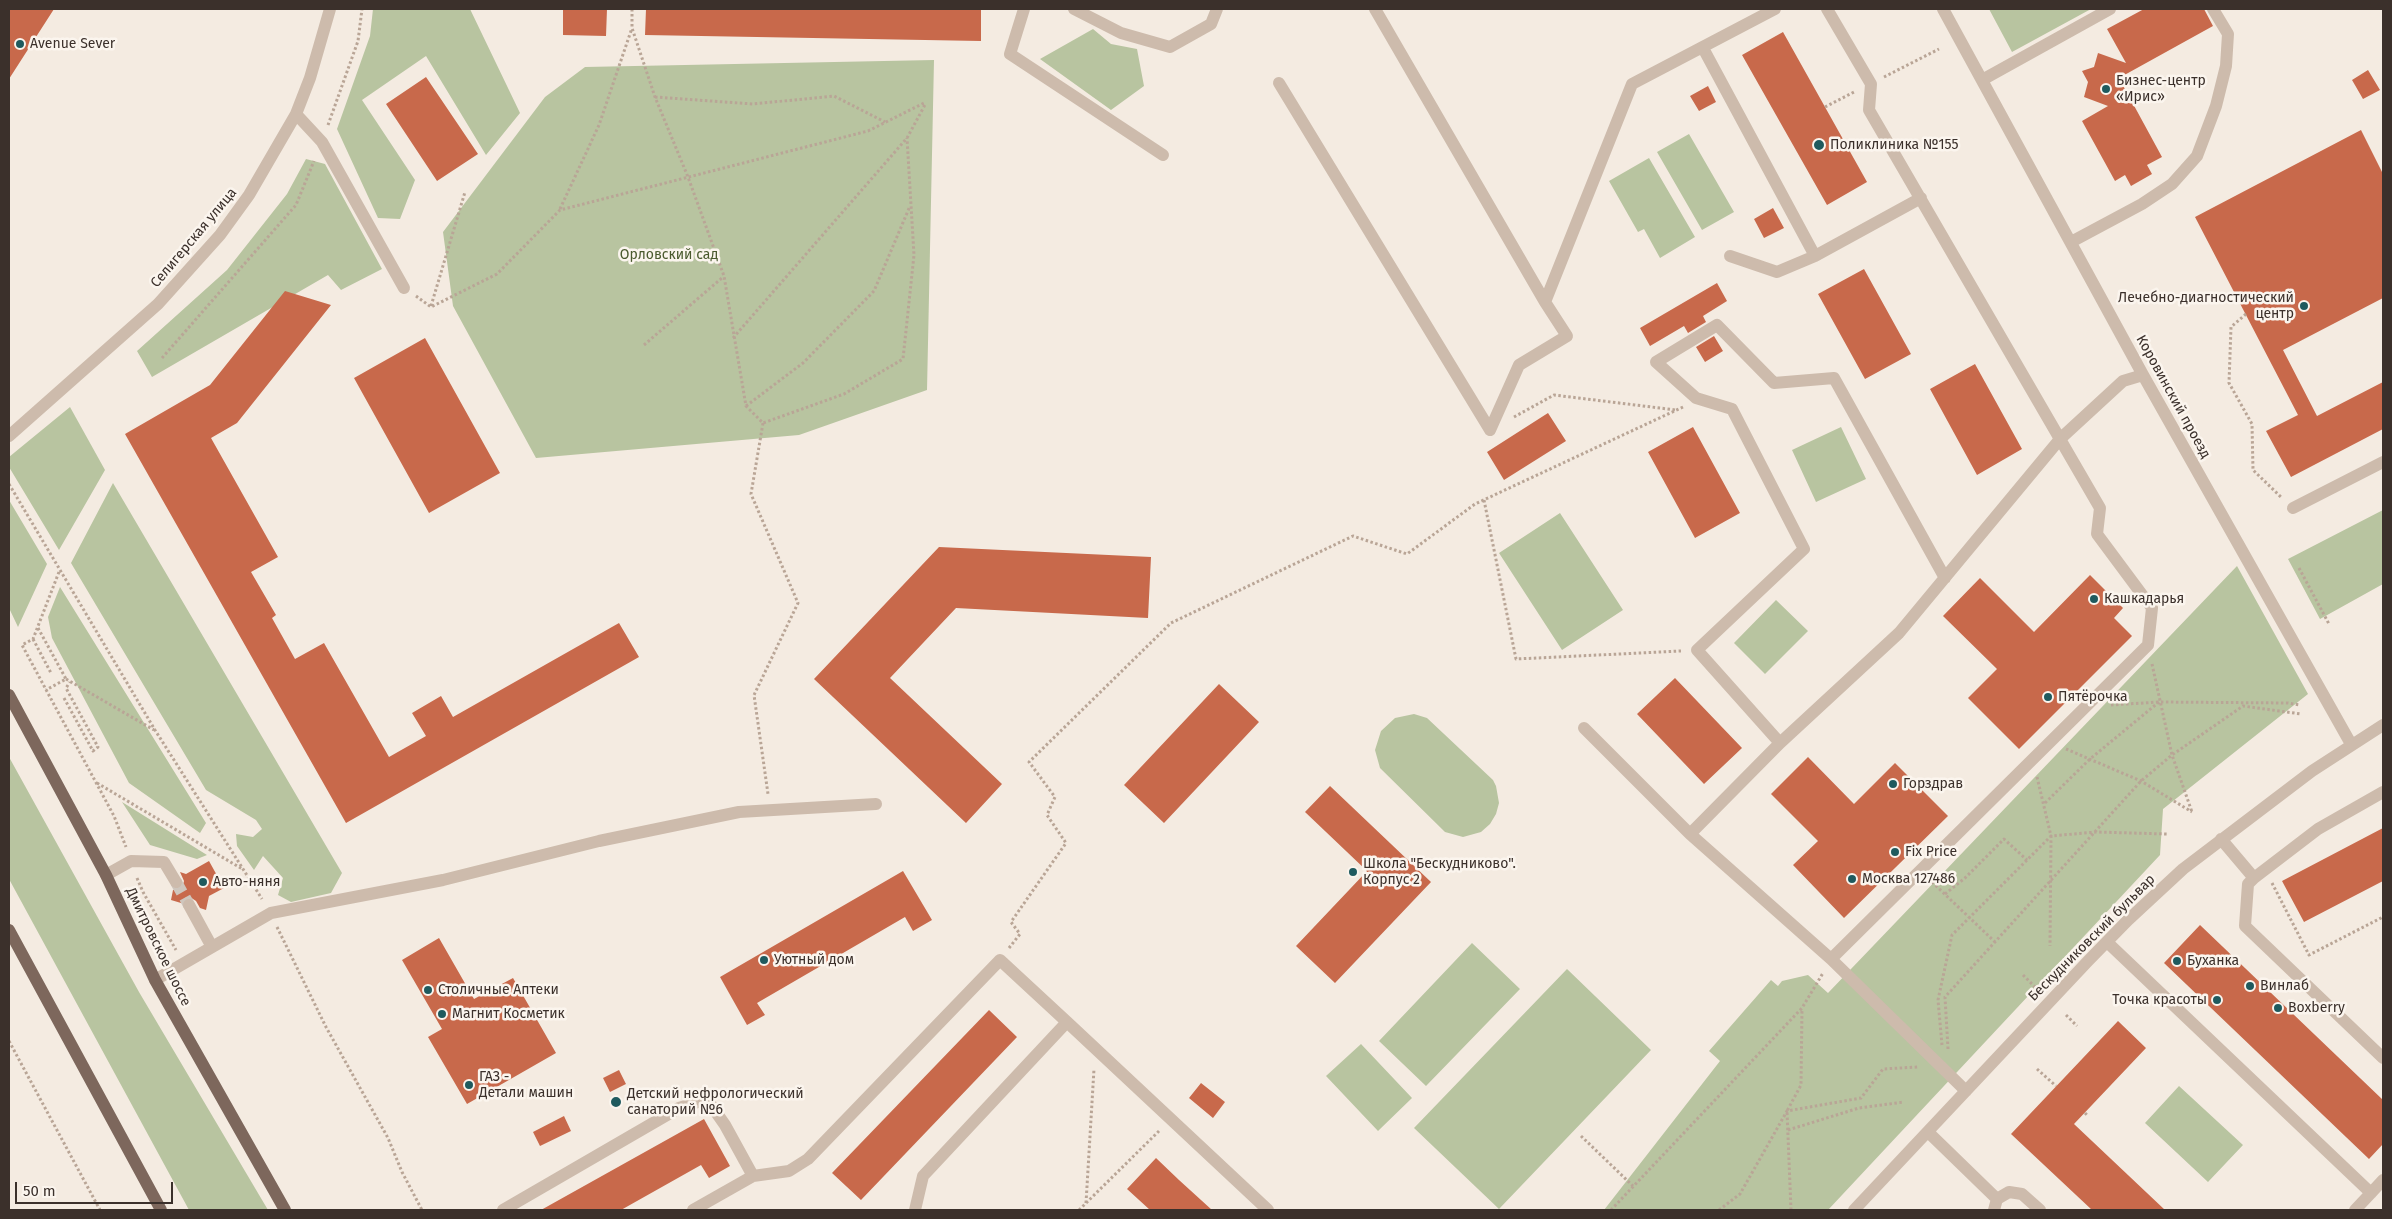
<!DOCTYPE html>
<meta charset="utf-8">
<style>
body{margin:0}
#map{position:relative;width:2392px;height:1219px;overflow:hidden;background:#f4ebe1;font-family:"Fira Sans",sans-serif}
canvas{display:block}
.frame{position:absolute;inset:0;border:10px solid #3b302b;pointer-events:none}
.scale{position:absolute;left:15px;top:1182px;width:158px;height:22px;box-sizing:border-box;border:2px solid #3b302b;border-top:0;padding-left:6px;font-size:15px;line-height:18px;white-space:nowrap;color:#3b302b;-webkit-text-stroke:4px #fbf5ee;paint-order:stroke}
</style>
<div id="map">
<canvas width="2392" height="1219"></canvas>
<div class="frame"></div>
<div class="scale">50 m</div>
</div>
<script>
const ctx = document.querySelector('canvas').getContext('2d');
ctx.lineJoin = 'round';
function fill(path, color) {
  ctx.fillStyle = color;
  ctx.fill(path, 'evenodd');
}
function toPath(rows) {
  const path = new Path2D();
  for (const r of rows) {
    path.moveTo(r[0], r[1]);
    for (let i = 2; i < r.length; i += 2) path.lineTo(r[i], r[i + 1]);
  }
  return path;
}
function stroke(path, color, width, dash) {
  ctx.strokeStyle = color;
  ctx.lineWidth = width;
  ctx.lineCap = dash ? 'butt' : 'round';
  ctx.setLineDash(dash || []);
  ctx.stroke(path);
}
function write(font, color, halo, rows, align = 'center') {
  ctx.font = font + ' "Fira Sans",sans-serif';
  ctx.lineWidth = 5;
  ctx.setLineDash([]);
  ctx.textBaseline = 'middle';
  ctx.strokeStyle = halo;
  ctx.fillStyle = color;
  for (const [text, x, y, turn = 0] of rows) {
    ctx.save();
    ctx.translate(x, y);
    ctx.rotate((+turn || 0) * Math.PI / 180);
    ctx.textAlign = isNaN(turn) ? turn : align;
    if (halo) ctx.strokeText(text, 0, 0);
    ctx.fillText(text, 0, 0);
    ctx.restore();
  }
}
fill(toPath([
 [373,9,470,9,520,113,486,155,426,56,362,100,415,180,400,219,378,218,337,129,370,36],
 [1989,9,2091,9,2012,52],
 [1093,29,1111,44,1137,49,1144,86,1111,110,1040,59],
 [934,60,927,390,799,435,536,458,453,306,443,232,545,97,585,67],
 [1689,134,1734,212,1702,230,1657,152],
 [1649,158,1695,237,1660,258,1644,229,1638,232,1609,181],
 [306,159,325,164,382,269,341,290,328,275,152,377,137,351,227,270,287,194],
 [70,407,105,470,59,550,9,467,9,457],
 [1841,427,1866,479,1816,502,1792,450],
 [113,483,342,873,331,893,291,902,278,895,283,878,263,856,254,870,237,846,236,834,253,837,262,829,256,820,206,790,71,563],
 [9,500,47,564,18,627,9,608],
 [2383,510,2383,584,2320,619,2288,559],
 [1560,513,1623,610,1562,650,1499,553],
 [2237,566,2308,694,2163,809,2160,855,1828,1210,1604,1210,1720,1061,1709,1051,1771,980,1778,986,1782,981,1808,975,1828,993],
 [60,587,206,823,200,833,129,783,52,638,48,617],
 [1776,600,1808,631,1765,674,1734,643],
 [1414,714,1427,718,1493,780,1496,786,1499,803,1496,814,1490,824,1481,832,1463,837,1445,832,1380,768,1375,750,1381,731,1395,718],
 [9,757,139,992,268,1210,189,1210,9,879],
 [122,802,207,855,197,859,150,845],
 [1472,943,1520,989,1426,1086,1379,1041],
 [1567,969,1651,1050,1499,1209,1414,1128],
 [1361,1044,1412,1098,1378,1131,1326,1076],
 [2179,1086,2243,1145,2208,1182,2145,1123]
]), '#b8c4a0');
fill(toPath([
 [9,9,54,9,9,79],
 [563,9,607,9,606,36,563,35],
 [646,9,981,9,981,41,645,35],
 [2144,9,2204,9,2213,26,2119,78,2162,157,2147,165,2152,174,2131,186,2125,175,2115,181,2082,121,2108,106,2084,97,2088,82,2082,71,2094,67,2098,53,2126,63,2107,29],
 [1783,32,1867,182,1827,205,1742,55],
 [2368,70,2380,90,2363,99,2352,80],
 [426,77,478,154,437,181,386,104],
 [1708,86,1716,102,1699,111,1690,96],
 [2361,130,2383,174,2383,298,2283,350,2317,416,2383,382,2383,429,2291,477,2266,431,2298,415,2195,217],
 [1773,208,1784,228,1764,238,1754,219],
 [1864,269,1911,354,1865,379,1818,294],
 [1717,283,1727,301,1703,316,1706,322,1688,333,1684,326,1650,346,1640,328],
 [285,291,331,305,237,423,211,438,278,557,251,572,276,615,272,618,295,659,324,643,389,757,426,736,412,713,441,696,453,717,619,623,639,657,346,823,125,434,210,385],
 [1714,336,1723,351,1705,362,1696,347],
 [425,338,500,473,429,513,354,378],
 [1975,364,2022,449,1977,475,1930,389],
 [1548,413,1566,441,1504,480,1487,452],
 [1693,427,1740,513,1695,538,1648,452],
 [939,547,1151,557,1148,618,956,608,890,678,1002,784,966,823,814,679],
 [2090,575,2123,608,2114,618,2132,636,2019,749,1968,698,1997,669,1943,616,1980,578,2034,632],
 [1675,678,1742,748,1704,784,1637,714],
 [1219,684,1259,722,1164,823,1124,785],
 [1808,757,1854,804,1895,763,1948,816,1844,918,1793,865,1818,841,1771,794],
 [1330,786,1431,882,1335,983,1296,946,1367,871,1305,812],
 [2383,828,2383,881,2304,922,2282,881],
 [209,861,224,888,209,896,206,910,200,908,196,901,190,897,185,898,181,903,171,900,173,890,180,889,183,885,184,881,180,872,186,874],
 [903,871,932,920,913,931,905,917,757,1003,765,1015,747,1025,720,977],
 [2200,925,2383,1100,2383,1144,2369,1159,2164,963],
 [439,938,474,999,513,978,556,1053,467,1104,428,1037,442,1029,402,960],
 [989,1010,1017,1037,861,1200,832,1173],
 [2118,1021,2146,1048,2074,1124,2165,1210,2092,1210,2011,1134],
 [619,1070,626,1084,610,1092,603,1078],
 [1201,1083,1225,1102,1213,1118,1189,1098],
 [564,1116,571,1131,540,1146,533,1132],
 [704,1119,730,1166,709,1178,701,1165,621,1210,541,1210],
 [1156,1158,1179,1180,1212,1210,1150,1210,1127,1189]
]), '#c8694b');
stroke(toPath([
 [176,882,189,905]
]), '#cfc6bd', 12, [12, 6]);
stroke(toPath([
 [632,9,632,28,655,97,688,177,724,276,746,406,763,423,844,394,903,359,914,255,907,138],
 [1884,77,1939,49],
 [655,97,753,104,834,96,885,122],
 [1825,107,1854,92],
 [328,125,358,41,362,9],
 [560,209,599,125,632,28],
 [416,296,431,307,497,274,560,210,868,131,926,102],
 [431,306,465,192],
 [2246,314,2231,327,2229,383,2252,424,2253,470,2282,498],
 [733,338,907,138,926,103],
 [644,345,723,277],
 [162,358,296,205,314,161],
 [746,406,803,363,874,291,910,206],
 [1514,417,1554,395,1676,410],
 [763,423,751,494,798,603,754,695,768,794],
 [9,484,155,730,262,899],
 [1484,500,1516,659,1681,651],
 [2299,568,2329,624],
 [59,572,33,639,22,645,114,816,126,847],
 [38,628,66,679,46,690],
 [33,639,51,673],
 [2152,664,2172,755,2192,812],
 [66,679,154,730],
 [64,698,93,751,98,747,66,688,70,682],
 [2111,705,2159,702,2288,703,2300,705],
 [2066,749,2141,781,2192,812],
 [2037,777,2051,836,2050,946],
 [97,783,244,870],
 [2045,803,2090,759,2159,702],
 [137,878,143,892,176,950],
 [1932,882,1995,942],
 [2272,883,2309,955,2383,917],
 [1945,894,1965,878,2004,839,2027,860],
 [277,927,326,1027,388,1138,402,1172,422,1210],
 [1009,948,1020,934,1011,922,1066,843,1047,815,1055,797,1029,762,1171,623,1353,536,1407,554,1475,504,1683,407],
 [2023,975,2036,988],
 [2066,1015,2077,1026],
 [9,1041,100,1210],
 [1942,1045,1938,1000,1952,935,2051,836,2096,832,2167,834],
 [1948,1049,1945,997,2141,781,2172,755,2243,706,2301,714],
 [2037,1069,2056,1086],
 [2085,1113,2088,1116],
 [1788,1130,1859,1108,1904,1102],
 [1581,1136,1633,1186],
 [1086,1203,1094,1069],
 [1079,1210,1159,1131],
 [1611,1210,1802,1008,1823,973],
 [1719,1210,1740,1194,1787,1111,1861,1098,1883,1069,1918,1067],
 [1791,1210,1787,1111,1801,1085,1802,1009]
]), '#b9a596', 3, [2.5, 2.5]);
stroke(toPath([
 [1024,9,1010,54,1163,155],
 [1074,9,1121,33,1170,47,1211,24,1217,9],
 [1375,9,1545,302],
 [1827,9,1871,84,1869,110,2100,508,2097,534,2152,608,2148,645,1831,959],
 [1943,9,2143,375,2351,744],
 [1703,48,1815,256],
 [1982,80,2110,9],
 [1279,83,1490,430],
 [296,114,322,142,404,288],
 [2071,242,2142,204,2172,184,2197,156,2216,106,2226,66,2228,34,2213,9],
 [1730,256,1777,272,1815,256,1921,198],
 [1490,430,1519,365,1567,336,1545,302,1632,84,1775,9],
 [9,436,158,304,220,235,249,195,296,114,310,78,330,9],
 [2293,508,2383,462],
 [1584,728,1690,834],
 [1780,743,1697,650,1804,549,1732,409,1696,398,1656,362,1717,325,1774,383,1834,378,1945,578],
 [2383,792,2318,829,2254,878,2248,884,2245,926,2383,1058],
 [2221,839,2254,878],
 [106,875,131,861,164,862,176,882],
 [189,905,212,947],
 [2107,942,2371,1193,2383,1180],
 [155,980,271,913,443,880,599,841,739,812,876,804],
 [1067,1022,1268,1210],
 [1966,1091,1831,959,1690,834,1780,743,1899,633,2060,439,2123,381,2143,375],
 [1928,1132,1997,1199,1994,1210],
 [753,1176,789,1171,808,1159,1000,960,1067,1022,923,1176,915,1210],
 [1997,1199,2009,1192,2022,1194,2040,1210],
 [503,1210,679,1108,701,1101,711,1105,725,1125,753,1176,693,1210],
 [1854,1210,2088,961,2128,920,2183,869,2312,771,2383,725],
 [2355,1210,2371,1193]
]), '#cdbbac', 12);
stroke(toPath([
 [9,695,106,875,155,980,285,1210],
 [9,930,161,1210]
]), '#7d675c', 12);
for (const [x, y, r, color] of [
 [20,44,5,"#1f5a5e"],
 [2106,89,5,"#1f5a5e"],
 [1819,145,6,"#1f5a5e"],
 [2304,306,5,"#1f5a5e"],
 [2094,599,5,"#1f5a5e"],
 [2048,697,5,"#1f5a5e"],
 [1893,784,5,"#1f5a5e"],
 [1895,852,5,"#1f5a5e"],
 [1353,872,5,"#1f5a5e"],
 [1852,879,5,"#1f5a5e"],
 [203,882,5,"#1f5a5e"],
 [764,960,5,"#1f5a5e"],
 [2177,961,5,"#1f5a5e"],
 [2250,986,5,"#1f5a5e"],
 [428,990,5,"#1f5a5e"],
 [2217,1000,5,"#1f5a5e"],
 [2278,1008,5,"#1f5a5e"],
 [442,1014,5,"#1f5a5e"],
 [469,1085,5,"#1f5a5e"],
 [616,1102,6,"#1f5a5e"]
]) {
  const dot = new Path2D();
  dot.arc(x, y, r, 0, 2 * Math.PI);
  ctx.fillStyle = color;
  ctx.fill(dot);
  stroke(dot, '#fbf5ee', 2);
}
write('14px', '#3b302b', '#fbf5ee', [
 ["Avenue Sever",30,44],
 ["Бизнес-центр",2116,81],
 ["«Ирис»",2116,97],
 ["Поликлиника №155",1830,145],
 ["Лечебно-диагностический",2294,298,"right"],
 ["центр",2294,314,"right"],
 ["Кашкадарья",2104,599],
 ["Пятёрочка",2058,697],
 ["Горздрав",1903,784],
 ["Fix Price",1905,852],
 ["Школа \"Бескудниково\".",1363,864],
 ["Корпус 2",1363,880],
 ["Москва 127486",1862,879],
 ["Авто-няня",213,882],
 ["Уютный дом",774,960],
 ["Буханка",2187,961],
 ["Винлаб",2260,986],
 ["Столичные Аптеки",438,990],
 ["Точка красоты",2207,1000,"right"],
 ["Boxberry",2288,1008],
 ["Магнит Косметик",452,1014],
 ["ГАЗ -",479,1077],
 ["Детали машин",479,1093],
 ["Детский нефрологический",627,1094],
 ["санаторий №6",627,1110]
], 'left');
write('14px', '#3b302b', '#fbf5ee', [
 ["Селигерская улица",194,238,-50],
 ["Коровинский проезд",2173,397,61],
 ["Бескудниковский бульвар",2092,938,-45],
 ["Дмитровское шоссе",158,947,64]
]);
write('14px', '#4a5a2e', '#fbf5ee', [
 ["Орловский сад",669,255]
]);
</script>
